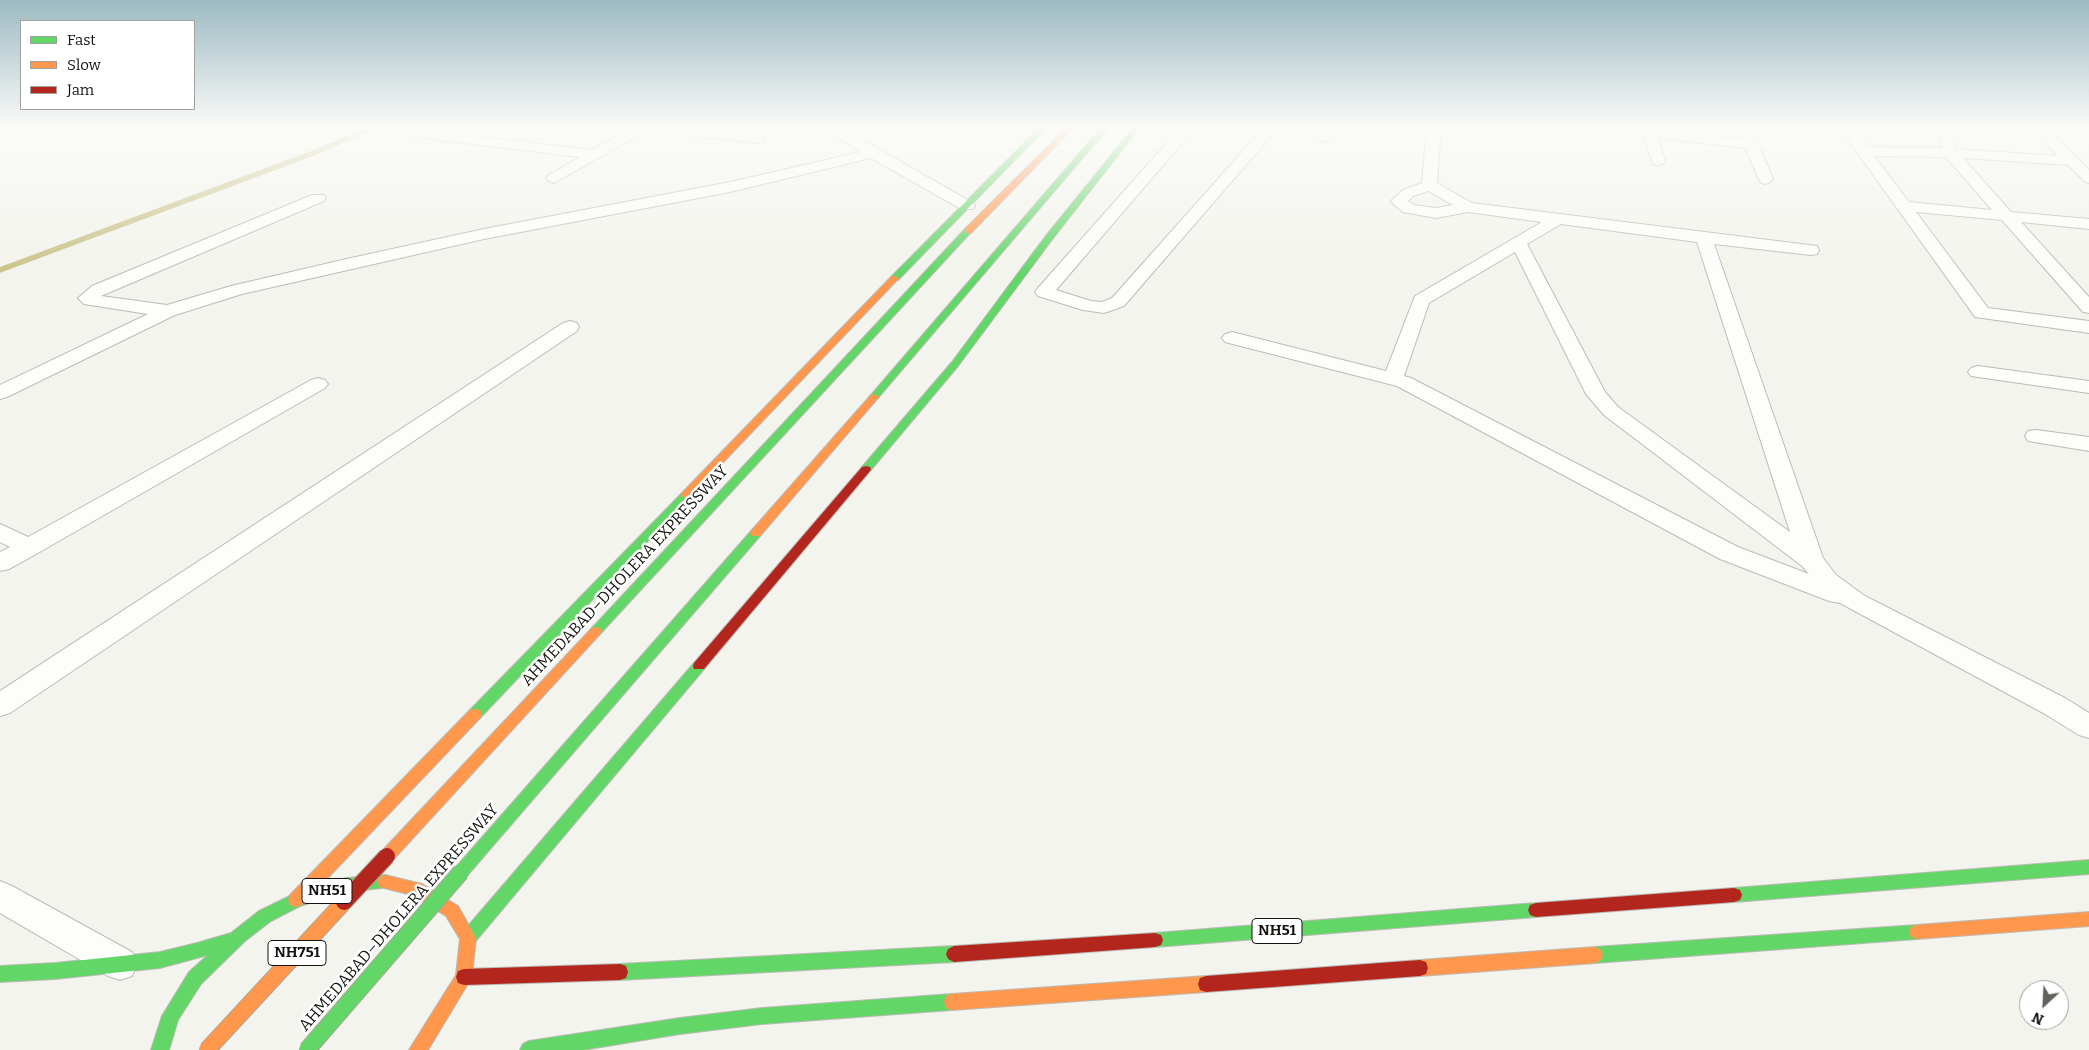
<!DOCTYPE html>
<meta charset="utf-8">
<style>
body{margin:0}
#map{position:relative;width:2089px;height:1050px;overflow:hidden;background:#f4f4ee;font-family:Bitter,serif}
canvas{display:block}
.legend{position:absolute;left:20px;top:20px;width:175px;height:90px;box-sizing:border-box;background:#fff;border:1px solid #a1a19f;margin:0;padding:6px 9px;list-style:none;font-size:15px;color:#14130f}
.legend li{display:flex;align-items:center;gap:10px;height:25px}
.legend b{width:25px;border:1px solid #a1a19f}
.north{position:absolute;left:2019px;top:980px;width:50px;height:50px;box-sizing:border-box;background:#fff;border:1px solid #a1a19f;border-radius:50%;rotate:205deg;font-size:14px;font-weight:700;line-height:20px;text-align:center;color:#14130f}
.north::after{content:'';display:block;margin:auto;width:18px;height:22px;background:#62625d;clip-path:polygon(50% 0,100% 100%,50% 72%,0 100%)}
</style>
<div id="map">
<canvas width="2089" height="1050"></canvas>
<ul class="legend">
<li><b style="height:6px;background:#63d668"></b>Fast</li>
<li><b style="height:6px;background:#ff974d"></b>Slow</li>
<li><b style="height:6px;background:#b3261e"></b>Jam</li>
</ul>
<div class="north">N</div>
</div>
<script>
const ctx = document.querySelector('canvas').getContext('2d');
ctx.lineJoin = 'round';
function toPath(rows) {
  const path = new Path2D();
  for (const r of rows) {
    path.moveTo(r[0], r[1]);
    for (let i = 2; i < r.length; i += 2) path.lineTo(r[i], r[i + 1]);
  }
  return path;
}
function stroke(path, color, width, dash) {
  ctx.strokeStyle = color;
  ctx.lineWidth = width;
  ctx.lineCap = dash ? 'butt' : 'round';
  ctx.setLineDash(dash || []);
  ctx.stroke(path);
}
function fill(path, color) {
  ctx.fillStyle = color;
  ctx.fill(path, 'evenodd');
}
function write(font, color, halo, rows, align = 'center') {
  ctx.font = font + ' Bitter,serif';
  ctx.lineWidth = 5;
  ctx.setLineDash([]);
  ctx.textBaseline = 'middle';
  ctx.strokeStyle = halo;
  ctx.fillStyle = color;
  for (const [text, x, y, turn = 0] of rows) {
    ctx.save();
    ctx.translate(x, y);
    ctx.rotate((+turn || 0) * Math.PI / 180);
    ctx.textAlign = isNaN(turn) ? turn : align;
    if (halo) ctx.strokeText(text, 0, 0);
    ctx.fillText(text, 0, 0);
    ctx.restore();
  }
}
stroke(toPath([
 [0,270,316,152,374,127]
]), '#cac288', 5.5);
const street = toPath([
 [634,127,683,127,758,135,763,136,765,139,763,142,758,143,646,131,554,183,549,181,546,178,549,175,580,157,415,137,408,133,415,129,592,150,634,127],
 [823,127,840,127,973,203,975,206,973,209,961,209,871,158,730,192,484,239,242,294,175,315,7,397,0,399,0,385,148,314,84,304,78,298,92,286,312,195,324,195,326,198,324,201,101,296,167,305,231,286,351,258,484,229,730,182,861,152,823,127],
 [1181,127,1196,127,1056,290,1091,301,1102,302,1112,298,1259,133,1269,133,1271,136,1124,306,1104,313,1083,310,1038,296,1035,292,1038,288,1181,127],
 [1311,127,1325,127,1333,138,1331,141,1321,141,1311,127],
 [1427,127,1441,127,1437,183,1472,203,1817,246,1819,250,1817,254,1811,255,1714,244,1823,558,1836,575,1865,596,2065,698,2089,713,2089,738,2079,735,2045,714,1840,603,1829,601,1720,559,1397,386,1225,342,1222,338,1225,334,1232,332,1386,371,1415,296,1542,222,1468,212,1436,218,1403,212,1393,204,1391,201,1403,190,1422,183,1427,127],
 [1428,191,1453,205,1436,208,1414,205,1408,201,1413,196,1428,191],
 [1561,224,1697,242,1790,532,1618,407,1605,392,1527,244,1561,224],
 [1515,252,1586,394,1604,415,1802,566,1809,574,1738,547,1411,378,1404,376,1429,303,1515,252],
 [1641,127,1655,127,1656,130,1742,139,1739,130,1741,127,1751,127,1773,179,1770,182,1765,184,1760,182,1746,148,1658,138,1665,161,1663,164,1658,165,1653,164,1641,127],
 [1839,127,1853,127,1868,147,1942,148,1937,127,1951,127,1956,149,2058,156,2030,127,2045,127,2089,170,2089,183,2084,181,2068,165,1963,158,2011,212,2089,219,2089,229,2021,222,2089,297,2089,313,2083,312,2002,220,1916,212,1988,308,2089,321,2089,333,1975,317,1839,127],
 [1874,156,1946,157,1992,210,1909,202,1874,156],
 [570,321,577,323,579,327,577,331,10,713,0,716,0,691,563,323,570,321],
 [1978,366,2089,381,2089,393,1971,376,1968,372,1971,368,1978,366],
 [318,378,325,380,328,384,325,388,38,553,9,569,0,571,0,552,10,547,0,542,0,524,28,537,311,380,318,378],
 [2036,430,2089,437,2089,451,2028,441,2025,436,2028,431,2036,430],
 [0,881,12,886,132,952,137,964,132,976,120,980,108,976,0,913,0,881]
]);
const fast = toPath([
 [1040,127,1047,127,898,280,892,280,892,276,1040,127],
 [1102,127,1109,127,877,399,871,399,869,397,871,395,1102,127],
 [1134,127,1140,127,1051,241,958,366,870,471,862,471,861,469,862,467,952,362,1045,237,1134,127],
 [965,229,972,231,600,634,592,634,590,631,592,628,965,229],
 [686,492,690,493,691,495,690,497,480,718,475,719,470,718,468,714,470,710,682,493,686,492],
 [756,529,760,530,762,533,760,536,466,877,461,879,456,877,453,872,456,867,752,530,756,529],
 [699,661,704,663,705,666,704,669,474,943,468,945,462,943,460,938,462,933,694,663,699,661],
 [2089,860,2089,874,1734,902,1728,900,1726,895,1728,890,1734,888,2089,860],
 [385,875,390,877,393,882,390,887,346,892,300,906,271,921,245,941,201,984,178,1020,169,1050,151,1050,162,1016,189,972,208,955,160,968,55,979,0,982,0,966,55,963,160,952,197,943,231,933,259,911,296,893,346,878,385,875],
 [1536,903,1542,905,1544,910,1542,915,1536,917,1155,947,1149,945,1147,940,1149,935,1155,933,1536,903],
 [1917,925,1923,927,1925,932,1923,937,1917,939,1595,963,1589,960,1587,955,1589,950,1595,947,1917,925],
 [954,946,960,949,962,954,960,959,954,962,620,980,614,978,612,972,614,966,620,964,954,946],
 [952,994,958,996,960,1002,958,1008,952,1010,762,1024,680,1034,583,1050,520,1050,523,1044,529,1041,680,1018,762,1008,952,994]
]);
const slow = toPath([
 [1067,127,1074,127,971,233,965,233,965,229,1067,127],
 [892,276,895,276,899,278,690,497,682,497,681,495,682,493,892,276],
 [874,394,879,397,877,399,760,536,752,536,750,533,752,530,871,395,874,394],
 [596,627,600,628,602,631,600,634,392,861,387,863,382,861,379,856,382,851,592,628,596,627],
 [475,709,480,710,482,714,480,718,302,905,296,907,290,905,288,900,290,895,470,710,475,709],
 [385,875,422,884,458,906,476,938,472,977,428,1050,409,1050,456,975,460,939,446,916,412,895,380,887,377,882,380,877,385,875],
 [2089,912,2089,926,1917,939,1911,937,1909,932,1911,927,1917,925,2089,912],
 [1595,947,1601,950,1603,955,1601,960,1595,963,1420,976,1414,974,1412,968,1414,962,1420,960,1595,947],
 [1206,976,1212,978,1214,984,1212,990,1206,992,952,1010,946,1008,944,1002,946,996,952,994,1206,976]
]);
const jam = toPath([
 [866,466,870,467,871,469,870,471,704,669,694,669,693,666,694,663,862,467,866,466],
 [1734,888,1740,890,1742,895,1740,900,1734,902,1536,917,1530,915,1528,910,1530,905,1536,903,1734,888],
 [1155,933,1161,935,1163,940,1161,945,1155,947,954,962,948,959,946,954,948,949,954,946,1155,933],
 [1420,960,1426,962,1428,968,1426,974,1420,976,1206,992,1200,990,1198,984,1200,978,1206,976,1420,960],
 [620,964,626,966,628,972,626,978,620,980,464,985,458,983,456,977,458,971,464,969,620,964]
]);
stroke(street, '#bcbbb6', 2);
stroke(fast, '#bcbbb6', 2);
stroke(slow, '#bcbbb6', 2);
stroke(jam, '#bcbbb6', 2);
fill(street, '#fdfdfc');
fill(fast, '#63d668');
fill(slow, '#ff974d');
fill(jam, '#b3261e');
const fastBridge = toPath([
 [307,1050,461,872]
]);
const slowBridge = toPath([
 [207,1050,344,902]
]);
const jamBridge = toPath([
 [344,902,387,856]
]);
stroke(fastBridge, '#a8a698', 18, []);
stroke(slowBridge, '#a8a698', 18, []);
stroke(jamBridge, '#a8a698', 18, []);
stroke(fastBridge, '#63d668', 16);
stroke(slowBridge, '#ff974d', 16);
stroke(jamBridge, '#b3261e', 16);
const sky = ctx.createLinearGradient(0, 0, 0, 274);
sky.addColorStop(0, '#9cbac2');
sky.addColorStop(0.46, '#fafaf7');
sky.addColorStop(1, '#fafaf700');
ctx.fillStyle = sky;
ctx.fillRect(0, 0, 2089, 274);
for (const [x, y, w] of [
 [327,891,50],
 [1277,931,50],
 [297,953,58]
]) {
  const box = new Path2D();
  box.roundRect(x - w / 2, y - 12.5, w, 25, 4);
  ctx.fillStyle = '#fff';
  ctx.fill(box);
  stroke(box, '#14130f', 1);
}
write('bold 15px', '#14130f', null, [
 ["NH51",327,891],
 ["NH51",1277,931],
 ["NH751",297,953]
]);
write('16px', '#14130f', '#fff', [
 ["AHMEDABAD–DHOLERA EXPRESSWAY",625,576,-47],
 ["AHMEDABAD–DHOLERA EXPRESSWAY",399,918,-49]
]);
</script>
